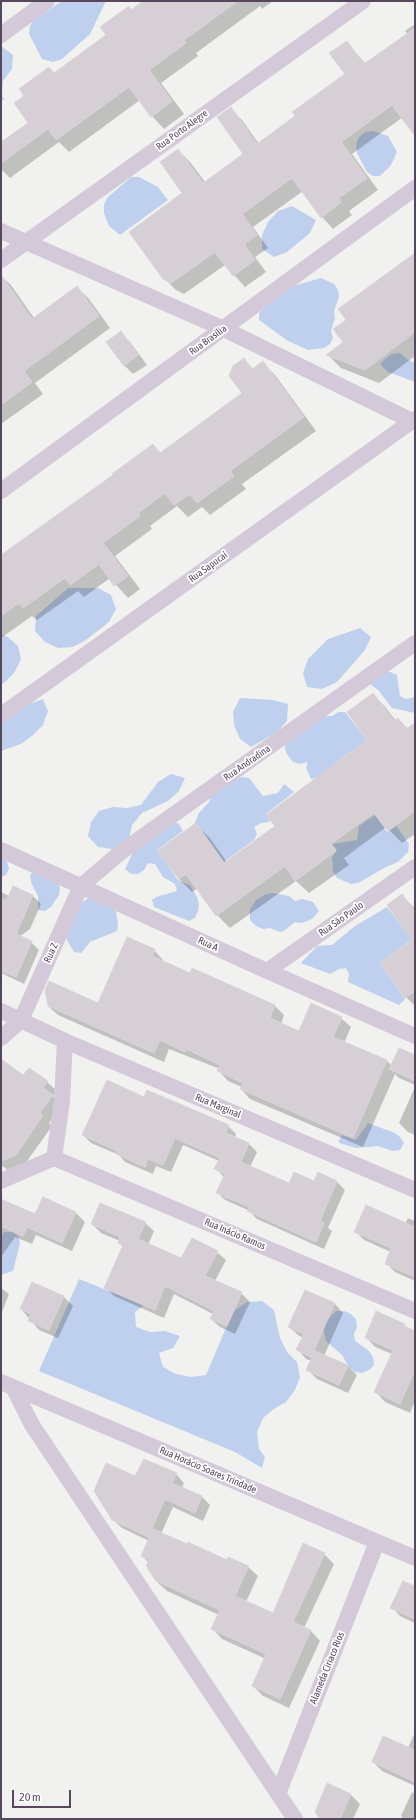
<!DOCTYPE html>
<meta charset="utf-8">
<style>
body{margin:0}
#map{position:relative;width:416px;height:1820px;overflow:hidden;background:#f1f2ef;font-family:"Asap Condensed",sans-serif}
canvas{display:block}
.frame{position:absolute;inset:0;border:2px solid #56475c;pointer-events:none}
.scale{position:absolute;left:12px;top:1790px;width:59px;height:18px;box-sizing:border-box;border:2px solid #56475c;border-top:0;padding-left:5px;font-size:12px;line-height:14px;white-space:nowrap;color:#56475c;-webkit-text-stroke:3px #fff;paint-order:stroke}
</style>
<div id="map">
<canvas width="416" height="1820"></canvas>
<div class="frame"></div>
<div class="scale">20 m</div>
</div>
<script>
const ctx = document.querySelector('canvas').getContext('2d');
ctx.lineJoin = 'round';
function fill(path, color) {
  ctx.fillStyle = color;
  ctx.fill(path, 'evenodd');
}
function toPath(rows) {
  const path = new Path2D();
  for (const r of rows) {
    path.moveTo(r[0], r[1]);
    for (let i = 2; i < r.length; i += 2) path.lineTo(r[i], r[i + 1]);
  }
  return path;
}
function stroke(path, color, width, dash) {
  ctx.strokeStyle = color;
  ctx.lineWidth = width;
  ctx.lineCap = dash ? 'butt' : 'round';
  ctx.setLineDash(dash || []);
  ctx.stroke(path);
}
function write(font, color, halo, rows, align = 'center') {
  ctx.font = font + ' "Asap Condensed",sans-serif';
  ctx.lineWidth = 3.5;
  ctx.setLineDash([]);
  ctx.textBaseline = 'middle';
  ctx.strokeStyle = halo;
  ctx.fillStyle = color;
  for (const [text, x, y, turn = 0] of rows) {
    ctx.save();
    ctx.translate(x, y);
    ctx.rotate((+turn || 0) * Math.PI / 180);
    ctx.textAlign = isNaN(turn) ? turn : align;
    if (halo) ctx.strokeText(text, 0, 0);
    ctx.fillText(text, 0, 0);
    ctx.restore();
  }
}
fill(toPath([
 [62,1,106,1,90,34,62,59,53,62,42,59,29,34,30,26,34,20],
 [1,46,13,55,12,69,3,81,2,94,4,100,1,100],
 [373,131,388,136,397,152,391,165,380,176,373,176,367,172,357,153,356,144,359,137,365,132],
 [131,177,139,177,158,187,168,200,120,235,109,226,104,213,104,205,107,198],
 [292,206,316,220,310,233,287,252,274,257,262,249,262,235,268,222,278,211],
 [321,278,334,284,338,290,339,297,334,311,335,318,331,331,333,338,330,344,324,348,308,350,288,341,259,320,259,313,281,293,293,286],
 [400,353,407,359,415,363,415,382,388,372,380,364,386,358,392,354],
 [68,588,98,588,111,595,116,609,109,622,86,640,73,647,58,648,45,642,35,631,36,616],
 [360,628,371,637,365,650,337,682,322,689,307,687,303,673,308,659,328,639],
 [1,634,8,637,18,646,21,659,14,673,4,683,1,684],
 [383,669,397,675,400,696,406,699,415,697,415,713,392,708,379,691,368,682],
 [240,698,273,700,288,704,287,721,277,732,251,747,240,739,234,725,233,712],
 [43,699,48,711,43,725,33,735,21,744,1,751,1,720,24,706],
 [338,712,345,712,367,740,344,757,364,784,333,767,313,779,311,779,306,768,308,762,300,764,293,762,288,756,285,749,285,741,324,716,332,716],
 [171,774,185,778,179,791,168,801,142,813,132,825,129,839,112,849,98,847,88,836,91,822,99,811,113,807,127,808,141,805,158,782],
 [242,777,249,778,263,796,278,793,284,784,294,792,266,814,270,821,269,822,261,823,254,827,257,834,254,840,224,862,195,822,196,820,199,813,209,802,212,796,236,779],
 [375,815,387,832,396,826,397,827,409,844,408,852,398,862,384,868,358,883,351,884,337,878,333,872,332,857,337,850,332,844,357,840,359,826],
 [171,823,178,823,183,831,157,850,178,880,190,885,197,897,199,904,198,911,195,918,189,921,154,907,152,900,156,897,177,891,175,884,163,877,155,864,148,863,144,870,138,874,131,874,125,869,135,848],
 [1,856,6,858,9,869,6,875,1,877],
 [35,870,55,879,60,887,59,895,51,907,45,911,38,910,38,896,31,882,30,875],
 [273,893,289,896,295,901,302,899,313,902,319,911,312,919,302,923,295,922,284,931,280,932,270,928,263,929,256,926,250,920,250,909,256,900,266,894],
 [90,897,116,911,118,925,117,931,90,942,81,953,74,952,67,940,66,933,77,906],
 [387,907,401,925,412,918,415,937,380,963,405,999,399,1005,348,982,349,974,346,968,339,969,330,974,301,963,317,946,332,945,355,926],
 [368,1123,395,1133,400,1137,404,1143,400,1150,393,1151,378,1146,356,1148,342,1144,338,1142,342,1135,356,1140],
 [4,1232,12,1232,18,1236,20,1243,13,1271,1,1275,1,1235],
 [79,1279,144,1305,135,1312,136,1327,150,1332,165,1331,180,1336,173,1348,159,1353,163,1367,176,1374,191,1377,206,1375,228,1323,235,1310,247,1302,262,1301,274,1310,280,1338,287,1352,297,1362,300,1377,295,1390,286,1402,274,1409,263,1418,257,1432,259,1449,265,1457,262,1468,235,1452,39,1371],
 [336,1311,344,1311,351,1314,356,1319,357,1327,354,1334,355,1341,368,1350,373,1357,374,1365,369,1370,362,1373,355,1372,349,1367,342,1355,326,1341,323,1327,326,1321]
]), '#bed0ee');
fill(toPath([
 [145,1,273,1,262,9,260,6,196,53,198,56,161,83,184,114,164,129,152,116,140,100,69,152,59,142,10,178,1,169,1,144,29,123,55,74,108,35,129,8,132,10],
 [415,24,415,133,403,117,352,154,378,190,349,211,352,215,333,229,322,217,303,191,253,227,268,248,255,257,266,272,245,287,225,265,184,294,176,290,164,278,183,194,178,150,190,162,205,182,244,154,230,109,242,120,259,144,297,116,346,74,346,42,366,64,408,34,405,31],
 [415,254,415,356,379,383,341,368,328,355,345,342,347,320],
 [1,276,11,285,34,318,77,287,89,299,110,328,35,383,43,394,1,424],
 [121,333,130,342,147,365,133,374,124,365],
 [244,360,253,369,263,363,275,375,316,431,242,484,246,489,210,515,202,507,188,517,177,506,150,526,152,529,115,556,140,589,128,598,110,578,84,597,78,591,37,620,32,616,1,638,1,556,26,540,153,446,161,453,243,393],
 [373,694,386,708,396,721,398,719,408,729,415,724,415,834,402,843,386,827,344,858,349,865,309,893,296,881,230,928,217,915,197,889,192,892,179,879,195,824,209,837,227,862,276,827,369,741],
 [1,892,9,896,33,896,41,904,30,929,19,937,31,942,39,950,24,984,1,973],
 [402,895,415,909,415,1006,406,997,381,964,414,940],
 [154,950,163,960,162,962,191,975,193,970,275,1006,284,1015,281,1024,299,1032,341,1018,351,1027,344,1043,387,1061,392,1066,415,1056,415,1085,399,1078,395,1074,363,1147,250,1099,241,1089,242,1087,228,1081,219,1071,220,1069,169,1049,164,1062,58,1015,48,1006,98,1004],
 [1,1060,24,1077,47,1082,57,1091,53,1096,62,1105,49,1123,52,1126,25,1164,9,1171,1,1165],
 [415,1087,415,1135,408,1132,399,1123],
 [144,1098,228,1126,236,1134,235,1138,249,1144,257,1152,250,1167,289,1185,337,1182,345,1190,328,1228,332,1231,324,1249,257,1219,248,1210,225,1200,217,1192,224,1177,216,1169,219,1161,183,1145,171,1172,156,1166,153,1174,125,1162,119,1155,91,1143,83,1135],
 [43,1198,76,1213,85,1222,72,1251,36,1235,32,1244,15,1237,1,1257,1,1200,36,1216],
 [408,1218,415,1221,415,1281,395,1272,386,1263,391,1252,364,1240,355,1231,405,1224],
 [145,1223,154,1231,148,1245,182,1260,217,1252,226,1260,215,1281,241,1293,250,1302,235,1334,220,1327,211,1319,213,1314,174,1294,164,1318,114,1296,105,1287,123,1247,119,1243,120,1241,101,1233,92,1224],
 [33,1283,64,1297,73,1306,58,1338,39,1330,21,1309],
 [1,1288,9,1294,2,1312,1,1312],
 [305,1291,335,1304,343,1313,324,1356,348,1366,357,1375,348,1393,317,1379,308,1370,312,1361,306,1359,298,1350,303,1338,298,1335,289,1327],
 [377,1313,415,1331,415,1401,410,1413,385,1402,376,1392,392,1354,375,1347,366,1337],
 [176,1474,184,1483,182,1488,202,1497,210,1505,203,1521,173,1507,161,1534,227,1561,248,1567,258,1576,246,1602,273,1614,324,1554,334,1564,304,1628,311,1631,320,1641,289,1708,263,1696,253,1686,266,1659,222,1639,213,1629,219,1615,167,1591,156,1581,148,1562,142,1556,149,1541,122,1528,113,1520,136,1477],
 [415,1587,415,1623,400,1616,392,1607],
 [415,1732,415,1786,382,1771,373,1762,408,1748],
 [328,1785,351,1795,360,1804,353,1819,321,1819],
 [412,1792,415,1794,415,1819,404,1819,401,1816]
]), '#0003');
const building = toPath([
 [143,1,238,1,184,40,186,43,149,70,172,101,151,117,129,87,56,140,48,129,1,163,1,142,28,123,14,103,24,96,19,89,49,67,54,73,106,35,100,27,129,6,131,10,143,1],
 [415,28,415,136,392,105,341,142,367,178,339,198,341,202,321,218,292,178,242,214,257,235,244,244,255,260,233,276,215,252,171,283,163,279,129,232,182,193,160,162,178,149,203,183,243,154,217,117,231,107,257,144,295,116,292,112,345,74,329,53,347,41,364,64,415,28],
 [415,253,415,332,365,370,326,355,343,342,333,329,346,320,338,309,415,253],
 [1,275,32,319,77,286,99,316,24,371,32,382,1,405,1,275],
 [121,331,138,355,124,366,106,342,121,331],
 [244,358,252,369,263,361,304,417,230,471,234,476,197,503,190,494,174,505,165,493,138,513,140,516,103,543,128,576,114,586,99,564,70,585,65,578,23,608,19,603,1,616,1,555,113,475,112,474,153,444,160,453,242,393,229,376,233,366,244,358],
 [373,693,394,721,398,718,406,729,415,723,415,811,388,831,374,813,331,844,336,851,295,881,285,866,216,916,186,874,179,879,157,851,196,823,224,863,275,826,266,815,367,740,347,712,373,693],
 [13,886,33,895,16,934,32,941,16,977,1,971,1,898,6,901,13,886],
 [402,894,415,912,415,991,405,998,380,963,412,940,387,905,402,894],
 [127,937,155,949,152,956,190,973,192,968,275,1005,270,1018,299,1031,311,1003,342,1017,333,1037,387,1060,353,1138,240,1089,243,1083,217,1071,220,1065,186,1049,185,1052,160,1040,154,1053,48,1006,45,990,49,981,98,1003,127,937],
 [399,1048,415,1055,415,1081,389,1069,399,1048],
 [1,1059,23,1075,29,1068,48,1081,43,1088,53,1095,40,1113,43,1115,16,1155,1,1161,1,1059],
 [107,1080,144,1097,147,1090,229,1125,226,1133,249,1143,241,1162,289,1183,294,1172,314,1181,318,1172,337,1181,320,1221,324,1223,316,1242,247,1211,249,1207,216,1193,225,1174,214,1169,220,1158,175,1138,163,1165,148,1159,145,1167,116,1154,117,1151,82,1135,107,1080],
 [43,1197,76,1212,62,1243,27,1227,23,1236,1,1226,1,1199,35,1214,43,1197],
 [100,1203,146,1222,138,1239,181,1258,192,1238,218,1251,205,1276,242,1292,227,1326,210,1319,214,1311,165,1286,155,1310,104,1288,123,1245,118,1243,120,1237,91,1224,100,1203],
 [366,1205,415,1227,415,1277,385,1264,391,1248,354,1232,366,1205],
 [32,1282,64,1296,49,1330,28,1321,31,1314,20,1309,32,1282],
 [305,1290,335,1303,311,1357,296,1350,304,1334,288,1327,305,1290],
 [376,1311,405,1324,404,1326,415,1331,415,1370,400,1404,374,1392,393,1350,365,1338,376,1311],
 [315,1351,348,1365,339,1385,306,1370,315,1351],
 [144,1459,177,1473,172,1483,202,1496,195,1513,165,1499,148,1537,112,1520,94,1491,106,1463,135,1476,144,1459],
 [153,1529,187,1544,188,1542,227,1560,228,1557,249,1566,235,1596,273,1613,303,1543,325,1553,293,1622,311,1630,280,1699,252,1686,266,1654,211,1629,220,1610,156,1581,146,1566,149,1560,141,1556,153,1529],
 [403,1581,415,1586,415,1619,390,1608,403,1581],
 [383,1736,415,1750,415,1782,372,1762,383,1736],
 [327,1783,351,1794,340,1819,320,1819,315,1812,327,1783]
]);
fill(building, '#d6cfd6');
stroke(building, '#dad3da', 1);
stroke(toPath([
 [1,35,47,1],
 [1,231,224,329,412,421],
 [1,260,363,1],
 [1,491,415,188],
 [1,715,415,419],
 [1,850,267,971,415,1036],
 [267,971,415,867],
 [1,1011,65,1041,415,1190],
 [1,1038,21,1020,81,886,121,852,415,643],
 [54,1158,415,1311],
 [1,1181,54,1158,62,1101,65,1041],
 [1,1382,415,1558],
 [13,1387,32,1425,295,1819],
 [278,1794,377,1542]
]), '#d4c9d9', 16);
write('10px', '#56475c', '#fff', [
 ["Rua Porto Alegre",182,130,-36],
 ["Rua Brasília",208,340,-36],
 ["Rua Sapucaí",208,567,-36],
 ["Rua Andradina",247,763,-35],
 ["Rua São Paulo",341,919,-35],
 ["Rua A",208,944,25],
 ["Rua Z",51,953,-66],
 ["Rua Marginal",218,1106,23],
 ["Rua Inácio Ramos",235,1234,23],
 ["Rua Horácio Soares Trindade",208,1470,23],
 ["Alameda Ciriaco Rios",327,1668,-68]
]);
</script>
